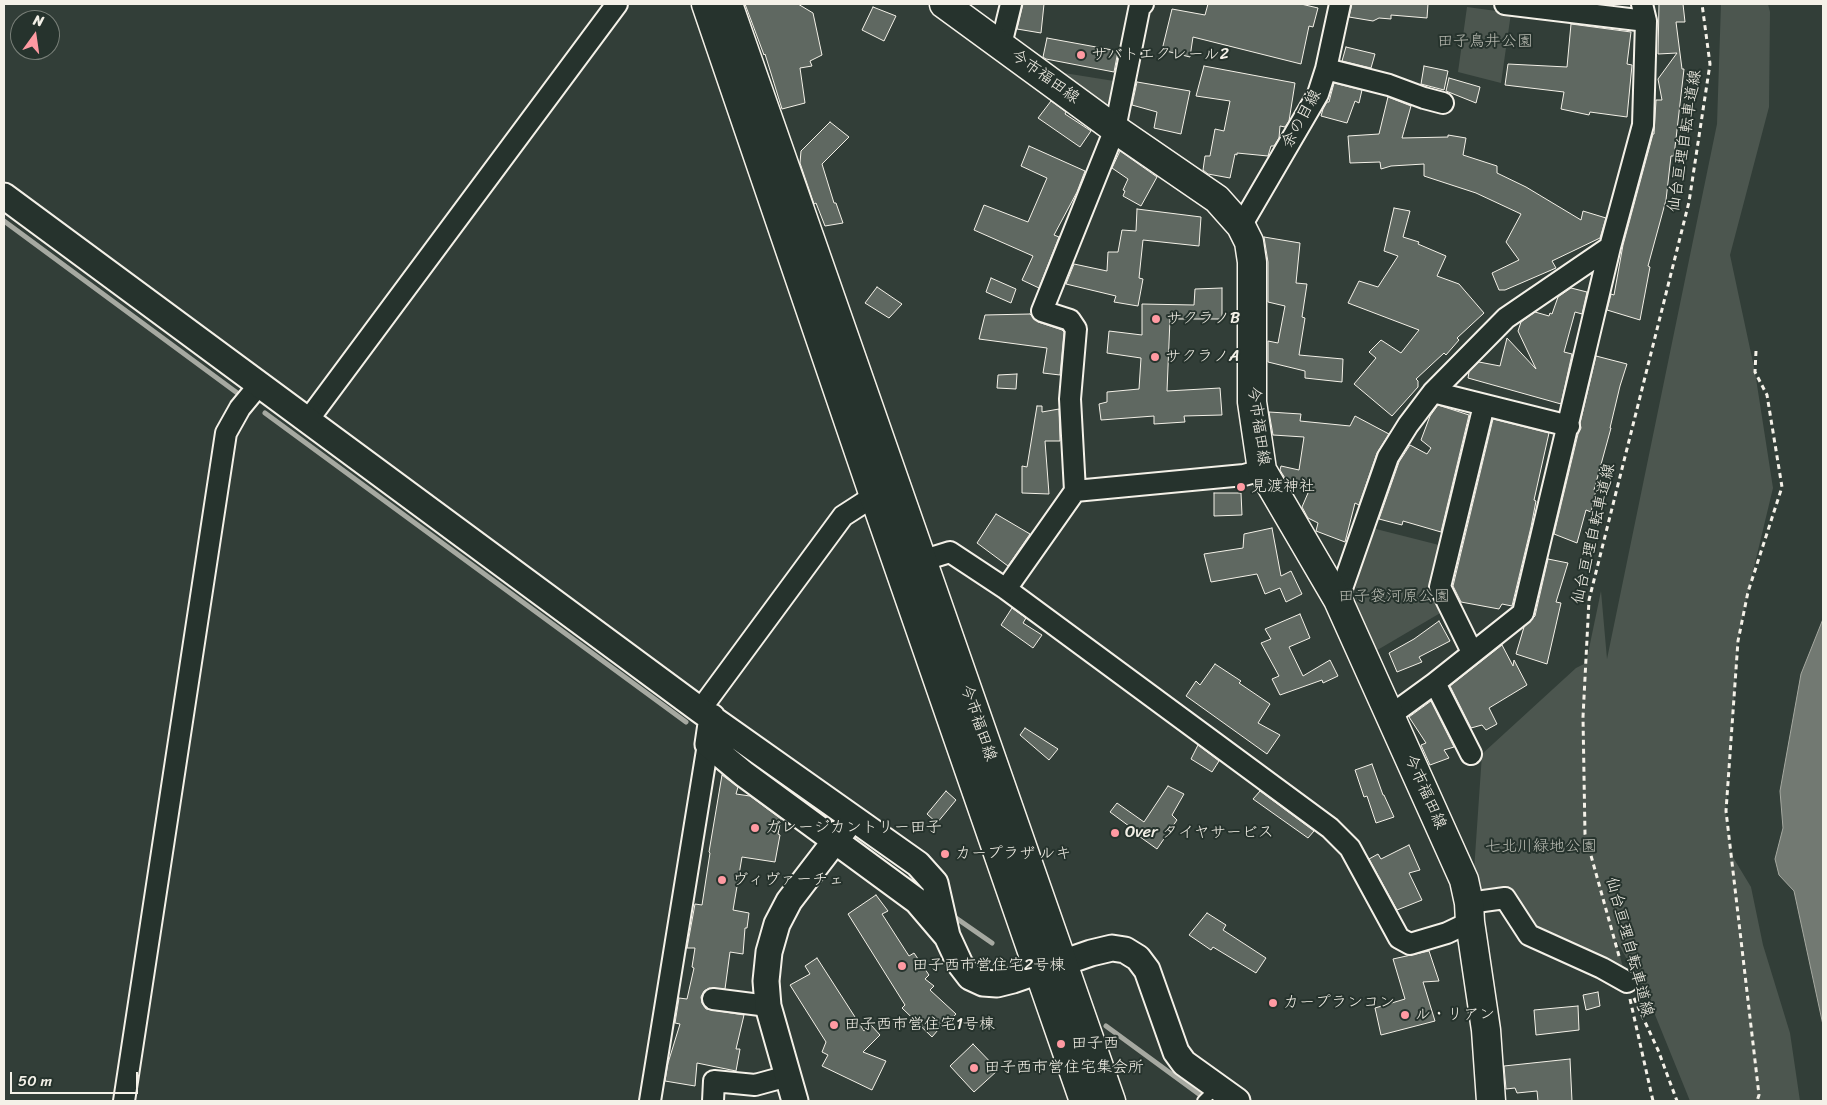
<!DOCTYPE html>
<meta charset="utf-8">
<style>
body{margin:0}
#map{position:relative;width:1827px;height:1105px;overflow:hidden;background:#323e38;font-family:Sriracha,sans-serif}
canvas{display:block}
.frame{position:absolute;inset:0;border:5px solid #f4f1e8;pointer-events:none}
.north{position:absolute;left:10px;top:10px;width:50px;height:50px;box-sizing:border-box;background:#26332d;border:1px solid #787f78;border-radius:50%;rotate:14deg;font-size:14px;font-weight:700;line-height:20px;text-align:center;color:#f4f1e8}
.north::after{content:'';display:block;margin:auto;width:18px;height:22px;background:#ff9aa2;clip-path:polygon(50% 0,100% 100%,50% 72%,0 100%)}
.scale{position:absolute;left:10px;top:1072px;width:128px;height:22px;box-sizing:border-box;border:2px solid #f4f1e8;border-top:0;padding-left:6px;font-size:15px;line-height:18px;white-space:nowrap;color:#f4f1e8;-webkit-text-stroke:4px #26332d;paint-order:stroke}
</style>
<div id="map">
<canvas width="1827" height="1105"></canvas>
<div class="frame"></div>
<div class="north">N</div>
<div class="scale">50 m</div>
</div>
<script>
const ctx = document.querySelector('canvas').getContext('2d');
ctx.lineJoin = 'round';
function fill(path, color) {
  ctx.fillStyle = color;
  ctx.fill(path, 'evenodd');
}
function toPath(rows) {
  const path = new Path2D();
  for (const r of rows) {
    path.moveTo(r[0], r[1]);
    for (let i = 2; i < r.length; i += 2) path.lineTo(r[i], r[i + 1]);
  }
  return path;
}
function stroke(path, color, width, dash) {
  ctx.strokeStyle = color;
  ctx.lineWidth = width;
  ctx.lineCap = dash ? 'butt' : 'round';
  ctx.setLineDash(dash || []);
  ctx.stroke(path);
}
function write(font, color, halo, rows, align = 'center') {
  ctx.font = font + ' Sriracha,"Klee One",sans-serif';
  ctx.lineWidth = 4;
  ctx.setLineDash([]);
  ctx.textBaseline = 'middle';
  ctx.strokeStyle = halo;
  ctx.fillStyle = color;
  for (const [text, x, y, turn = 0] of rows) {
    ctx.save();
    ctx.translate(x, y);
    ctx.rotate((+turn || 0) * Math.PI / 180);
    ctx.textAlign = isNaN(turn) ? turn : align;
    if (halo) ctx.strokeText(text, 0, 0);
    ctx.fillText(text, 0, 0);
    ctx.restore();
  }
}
fill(toPath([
 [1721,4,1768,4,1770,12,1769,107,1730,255,1755,372,1773,488,1748,592,1738,641,1726,811,1731,854,1751,887,1763,945,1790,1033,1800,1101,1690,1101,1647,995,1615,938,1627,982,1554,946,1498,898,1472,900,1482,754,1576,668,1586,663,1601,591,1607,659,1717,124],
 [1467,7,1511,13,1501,83,1458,72],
 [1039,69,1114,81,1104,115],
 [1372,528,1439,545,1429,582,1442,612,1374,652,1357,611,1356,586]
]), '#4c564f');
const water = toPath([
 [1823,619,1823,1025,1794,891,1779,875,1775,859,1783,828,1780,791,1801,674,1823,619]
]);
fill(water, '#727972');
stroke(water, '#a6a9a1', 1);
stroke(toPath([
 [4,221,240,395],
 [265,413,686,722],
 [956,918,992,943],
 [1106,1026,1207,1100]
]), '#a6a9a1', 5);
const building = toPath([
 [745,4,798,4,813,13,822,55,810,61,812,66,800,68,805,103,782,109,765,54,764,55,745,4],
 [1023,4,1044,4,1041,33,1017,29,1023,4],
 [1208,4,1301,4,1318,8,1313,27,1309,26,1301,64,1193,37,1190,57,1162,50,1172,9,1205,15,1208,4],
 [1352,4,1428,4,1427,18,1391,15,1391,19,1379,18,1373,21,1349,17,1352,4],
 [1659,4,1683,4,1685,22,1676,22,1682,69,1684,69,1674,156,1671,156,1666,200,1648,266,1650,267,1640,320,1607,310,1611,294,1614,295,1623,245,1653,134,1654,134,1656,100,1662,100,1658,79,1677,53,1658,54,1659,4],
 [873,7,896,16,884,41,862,30,873,7],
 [1571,24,1631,32,1627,64,1632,65,1627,117,1590,112,1589,115,1561,109,1564,92,1505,85,1508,64,1567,67,1571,24],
 [1047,38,1118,51,1114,72,1046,59,1043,57,1047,38],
 [1346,47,1375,54,1371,68,1342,61,1346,47],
 [1204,66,1295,83,1289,121,1285,127,1280,126,1279,138,1274,146,1271,146,1268,156,1237,153,1237,155,1235,154,1230,178,1208,174,1203,170,1205,156,1210,156,1215,129,1224,131,1230,101,1196,96,1204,66],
 [1424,66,1448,71,1444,90,1421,84,1424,66],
 [1449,78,1480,87,1476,103,1446,91,1449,78],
 [1137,82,1190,91,1181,134,1154,128,1157,112,1132,105,1137,82],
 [1334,83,1362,90,1359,103,1355,101,1347,123,1321,116,1323,109,1327,102,1329,102,1334,83],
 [1388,97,1411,106,1402,138,1448,137,1448,135,1466,138,1463,155,1497,166,1497,173,1526,187,1581,220,1583,211,1606,218,1600,238,1552,261,1556,268,1505,290,1499,290,1492,273,1519,260,1506,242,1521,214,1476,193,1424,176,1424,164,1391,166,1381,169,1380,162,1350,163,1348,136,1379,134,1388,97],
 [1051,101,1066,112,1065,114,1091,131,1080,147,1038,118,1051,101],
 [830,122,849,137,822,164,834,203,836,203,843,223,825,226,816,203,814,204,800,163,801,151,830,122],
 [1029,146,1085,171,1077,192,1054,235,1059,237,1039,288,1022,280,1033,256,974,230,984,205,1028,222,1047,178,1021,166,1029,146],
 [1120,151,1157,177,1141,206,1123,196,1125,191,1123,190,1128,179,1112,168,1120,151],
 [1394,208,1410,211,1403,237,1419,242,1418,244,1446,256,1437,276,1459,284,1484,313,1457,338,1459,340,1446,355,1444,353,1416,379,1418,381,1418,387,1392,416,1354,384,1376,358,1369,352,1381,340,1401,353,1419,330,1348,303,1359,281,1378,287,1398,256,1384,251,1394,208],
 [1137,209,1201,217,1199,246,1143,240,1139,278,1143,279,1138,306,1114,302,1116,296,1066,284,1074,264,1107,271,1108,252,1118,252,1122,230,1136,231,1137,209],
 [1264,237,1300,243,1296,283,1307,284,1302,317,1305,318,1299,355,1343,359,1342,382,1305,378,1305,371,1268,362,1268,341,1278,343,1285,306,1268,302,1268,262,1264,237],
 [991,278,1016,289,1011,303,986,292,991,278],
 [877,287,902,304,889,318,865,303,877,287],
 [1222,288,1222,319,1170,319,1167,391,1220,388,1222,415,1184,416,1185,422,1154,424,1154,416,1101,420,1099,404,1107,402,1107,392,1139,389,1141,358,1107,353,1109,331,1142,335,1142,304,1194,305,1195,289,1222,288],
 [1571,288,1587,292,1582,314,1575,312,1564,352,1572,354,1561,404,1468,378,1469,372,1479,362,1500,366,1507,338,1536,369,1518,331,1521,322,1535,312,1549,316,1550,313,1552,314,1558,297,1571,288],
 [1030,314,1038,322,1062,330,1064,332,1060,375,1043,373,1047,348,979,339,985,315,1030,314],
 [1596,356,1627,364,1620,386,1610,428,1611,428,1594,490,1596,490,1591,512,1586,510,1577,543,1554,534,1578,434,1581,428,1580,423,1596,356],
 [1017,374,1016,389,997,388,998,375,1017,374],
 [1438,405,1469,415,1441,532,1403,521,1402,525,1379,519,1399,462,1410,445,1427,454,1431,448,1421,440,1430,416,1438,405],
 [1037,406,1042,406,1042,412,1059,409,1060,441,1045,441,1049,494,1022,493,1022,466,1027,467,1037,406],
 [1269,412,1301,414,1300,421,1350,426,1355,416,1389,434,1377,453,1359,505,1355,503,1345,542,1316,531,1318,523,1308,518,1302,507,1311,486,1291,488,1280,470,1281,466,1299,470,1304,437,1273,435,1269,412],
 [1493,419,1549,433,1534,500,1536,501,1531,527,1512,606,1502,604,1499,609,1461,602,1453,586,1493,419],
 [1214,493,1241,493,1242,515,1214,516,1214,493],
 [996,514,1030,534,1008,566,977,543,996,514],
 [1272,528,1281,576,1291,571,1302,594,1286,602,1280,588,1265,594,1257,574,1211,582,1204,554,1243,548,1244,534,1272,528],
 [1548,559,1568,563,1556,602,1561,603,1547,664,1516,654,1524,627,1535,616,1548,559],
 [1012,608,1026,618,1023,623,1042,635,1033,648,1001,625,1012,608],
 [1300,614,1310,638,1289,647,1303,676,1330,660,1338,676,1323,683,1322,680,1280,695,1272,679,1279,676,1261,643,1271,639,1265,629,1300,614],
 [1439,621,1450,641,1419,657,1422,662,1397,672,1389,653,1414,639,1439,621],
 [1502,645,1513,666,1514,660,1527,685,1489,708,1497,724,1486,730,1482,725,1471,728,1450,686,1502,645],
 [1215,664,1241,681,1239,683,1270,704,1258,723,1280,735,1267,754,1186,696,1196,681,1200,685,1215,664],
 [1431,701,1454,747,1444,750,1449,758,1430,765,1421,745,1426,743,1409,717,1431,701],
 [1025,728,1058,749,1049,760,1020,735,1025,728],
 [1198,745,1219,761,1212,772,1191,759,1198,745],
 [1372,764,1383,795,1384,795,1394,817,1376,823,1367,796,1364,797,1355,770,1372,764],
 [722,775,738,787,736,794,750,796,781,819,778,834,780,835,775,862,742,857,733,910,749,913,747,928,745,928,743,954,730,952,725,989,709,988,704,991,701,997,702,1003,706,1009,744,1015,736,1049,740,1049,736,1071,697,1063,695,1086,665,1081,668,1063,680,1024,675,1023,679,998,687,999,694,968,692,967,695,948,687,948,695,904,702,905,710,853,709,852,722,775],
 [1168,786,1184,794,1172,815,1177,820,1157,849,1136,834,1137,832,1110,812,1117,803,1144,822,1168,786],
 [946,791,956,800,937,823,927,814,946,791],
 [1260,791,1314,831,1308,838,1253,799,1260,791],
 [1409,845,1420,870,1409,873,1422,900,1397,910,1369,859,1378,854,1381,859,1409,845],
 [876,895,888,911,882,914,909,956,914,953,929,975,925,979,934,986,930,990,956,1014,946,1025,944,1023,932,1037,902,1008,905,1005,848,914,876,895],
 [1207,913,1226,925,1223,930,1266,958,1256,973,1213,947,1211,950,1189,935,1207,913],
 [1429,951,1439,981,1423,982,1435,1021,1381,1035,1375,1008,1405,999,1393,959,1429,951],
 [817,958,864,1031,871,1025,880,1035,863,1052,886,1061,872,1090,822,1066,828,1055,822,1052,826,1042,790,985,810,974,805,966,817,958],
 [1598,992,1600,1006,1586,1010,1583,995,1598,992],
 [1578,1006,1579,1030,1536,1035,1534,1010,1578,1006],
 [973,1044,998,1070,974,1092,950,1066,973,1044],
 [1570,1059,1572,1101,1538,1101,1537,1091,1517,1093,1515,1088,1506,1089,1504,1066,1570,1059]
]);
fill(building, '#5f6861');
stroke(building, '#f4f1e8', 1);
const service = toPath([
 [1203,1101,1210,1094,1214,1086]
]);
const minor = toPath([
 [1143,4,1140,5,1115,129,1042,311,1070,320,1076,329,1070,399,1075,491,1244,475,1262,470],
 [1505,4,1646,21],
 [1001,45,1011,4],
 [1326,69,1389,85,1424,98,1443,103],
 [1241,226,1318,94,1326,69,1340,4],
 [1433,392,1569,426],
 [308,420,617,4],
 [921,561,950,552,1006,589,1330,828,1350,848,1399,938,1410,944,1447,933,1470,922],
 [1006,589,1075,491],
 [1338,600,1388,457,1408,425,1433,392,1506,318,1610,247],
 [1472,652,1440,587,1484,405],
 [1435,683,1471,754],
 [700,710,843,516,874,496],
 [1391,715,1435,683,1523,613,1610,247,1643,125,1646,21,1642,4],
 [1469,903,1505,898,1529,935,1602,968,1627,982],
 [713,999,768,1006],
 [124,1101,226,433,240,408,259,385],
 [650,1101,708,744],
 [713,1101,714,1081,755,1085,788,1076]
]);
const tertiary = toPath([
 [4,196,700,710,918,864,935,883,947,936,960,964,970,977,983,983,997,984,1013,980,1091,953,1112,948,1125,950,1138,958,1147,970,1176,1052,1184,1063,1237,1101],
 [712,717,708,744,744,774,917,901,946,935],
 [795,1101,768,1006,766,981,769,952,777,924,789,901,845,828]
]);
const secondary = toPath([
 [706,4,874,496,1084,1101],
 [728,4,1111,1101],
 [944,4,1115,129,1217,199,1241,226,1249,242,1252,262,1252,402,1262,470,1338,600,1464,880,1469,903,1470,922,1486,1030,1491,1101]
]);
stroke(service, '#f4f1e8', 14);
stroke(minor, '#f4f1e8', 24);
stroke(tertiary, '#f4f1e8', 29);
stroke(secondary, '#f4f1e8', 31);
stroke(toPath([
 [1756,351,1755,372,1767,395,1782,487,1748,592,1738,641,1726,811,1759,1095,1757,1101],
 [1619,956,1585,834,1583,717,1589,600,1689,202,1710,64,1702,4],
 [1634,998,1658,1050,1677,1101],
 [1630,999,1653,1101]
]), '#f4f1e8', 3, [5, 4]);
stroke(service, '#26332d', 10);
stroke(minor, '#26332d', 20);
stroke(tertiary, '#26332d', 25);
stroke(secondary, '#26332d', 28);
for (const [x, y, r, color] of [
 [1081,55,5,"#ff9aa2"],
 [1156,319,5,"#ff9aa2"],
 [1155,357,5,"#ff9aa2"],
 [1241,487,5,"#ff9aa2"],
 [755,828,5,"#ff9aa2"],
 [1115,833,5,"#ff9aa2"],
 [945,854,5,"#ff9aa2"],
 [722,880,5,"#ff9aa2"],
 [902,966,5,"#ff9aa2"],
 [1273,1003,5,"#ff9aa2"],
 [1405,1015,5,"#ff9aa2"],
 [834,1025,5,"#ff9aa2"],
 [1061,1044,5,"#ff9aa2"],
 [974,1068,5,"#ff9aa2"]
]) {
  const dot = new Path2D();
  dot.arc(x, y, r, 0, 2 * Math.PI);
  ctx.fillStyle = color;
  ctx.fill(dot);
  stroke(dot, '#26332d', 2);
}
write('16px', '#b9bbb2', '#26332d', [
 ["田子鳥井公園",1485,42],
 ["田子袋河原公園",1394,597],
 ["七北川緑地公園",1541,847]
]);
write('16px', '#f4f1e8', '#26332d', [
 ["サバトエクレール2",1091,55],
 ["サクラノB",1166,319],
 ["サクラノA",1165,357],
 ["見渡神社",1251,487],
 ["ガレージカントリー田子",765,828],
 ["Over タイヤサービス",1125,833],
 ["カープラザ ルキ",955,854],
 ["ヴィヴァーチェ",732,880],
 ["田子西市営住宅2号棟",912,966],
 ["カープランコン",1283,1003],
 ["ル・リアン",1415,1015],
 ["田子西市営住宅1号棟",844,1025],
 ["田子西",1071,1044],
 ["田子西市営住宅集会所",984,1068]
], 'left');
write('16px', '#f4f1e8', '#26332d', [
 ["今市福田線",1045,77,36],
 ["余の目線",1302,119,-61],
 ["仙台亘理自転車道線",1685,141,-81],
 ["今市福田線",1258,426,82],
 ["仙台亘理自転車道線",1594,534,-77],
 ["今市福田線",978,723,71],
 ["今市福田線",1425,792,66],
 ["仙台亘理自転車道線",1629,947,75]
]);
</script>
